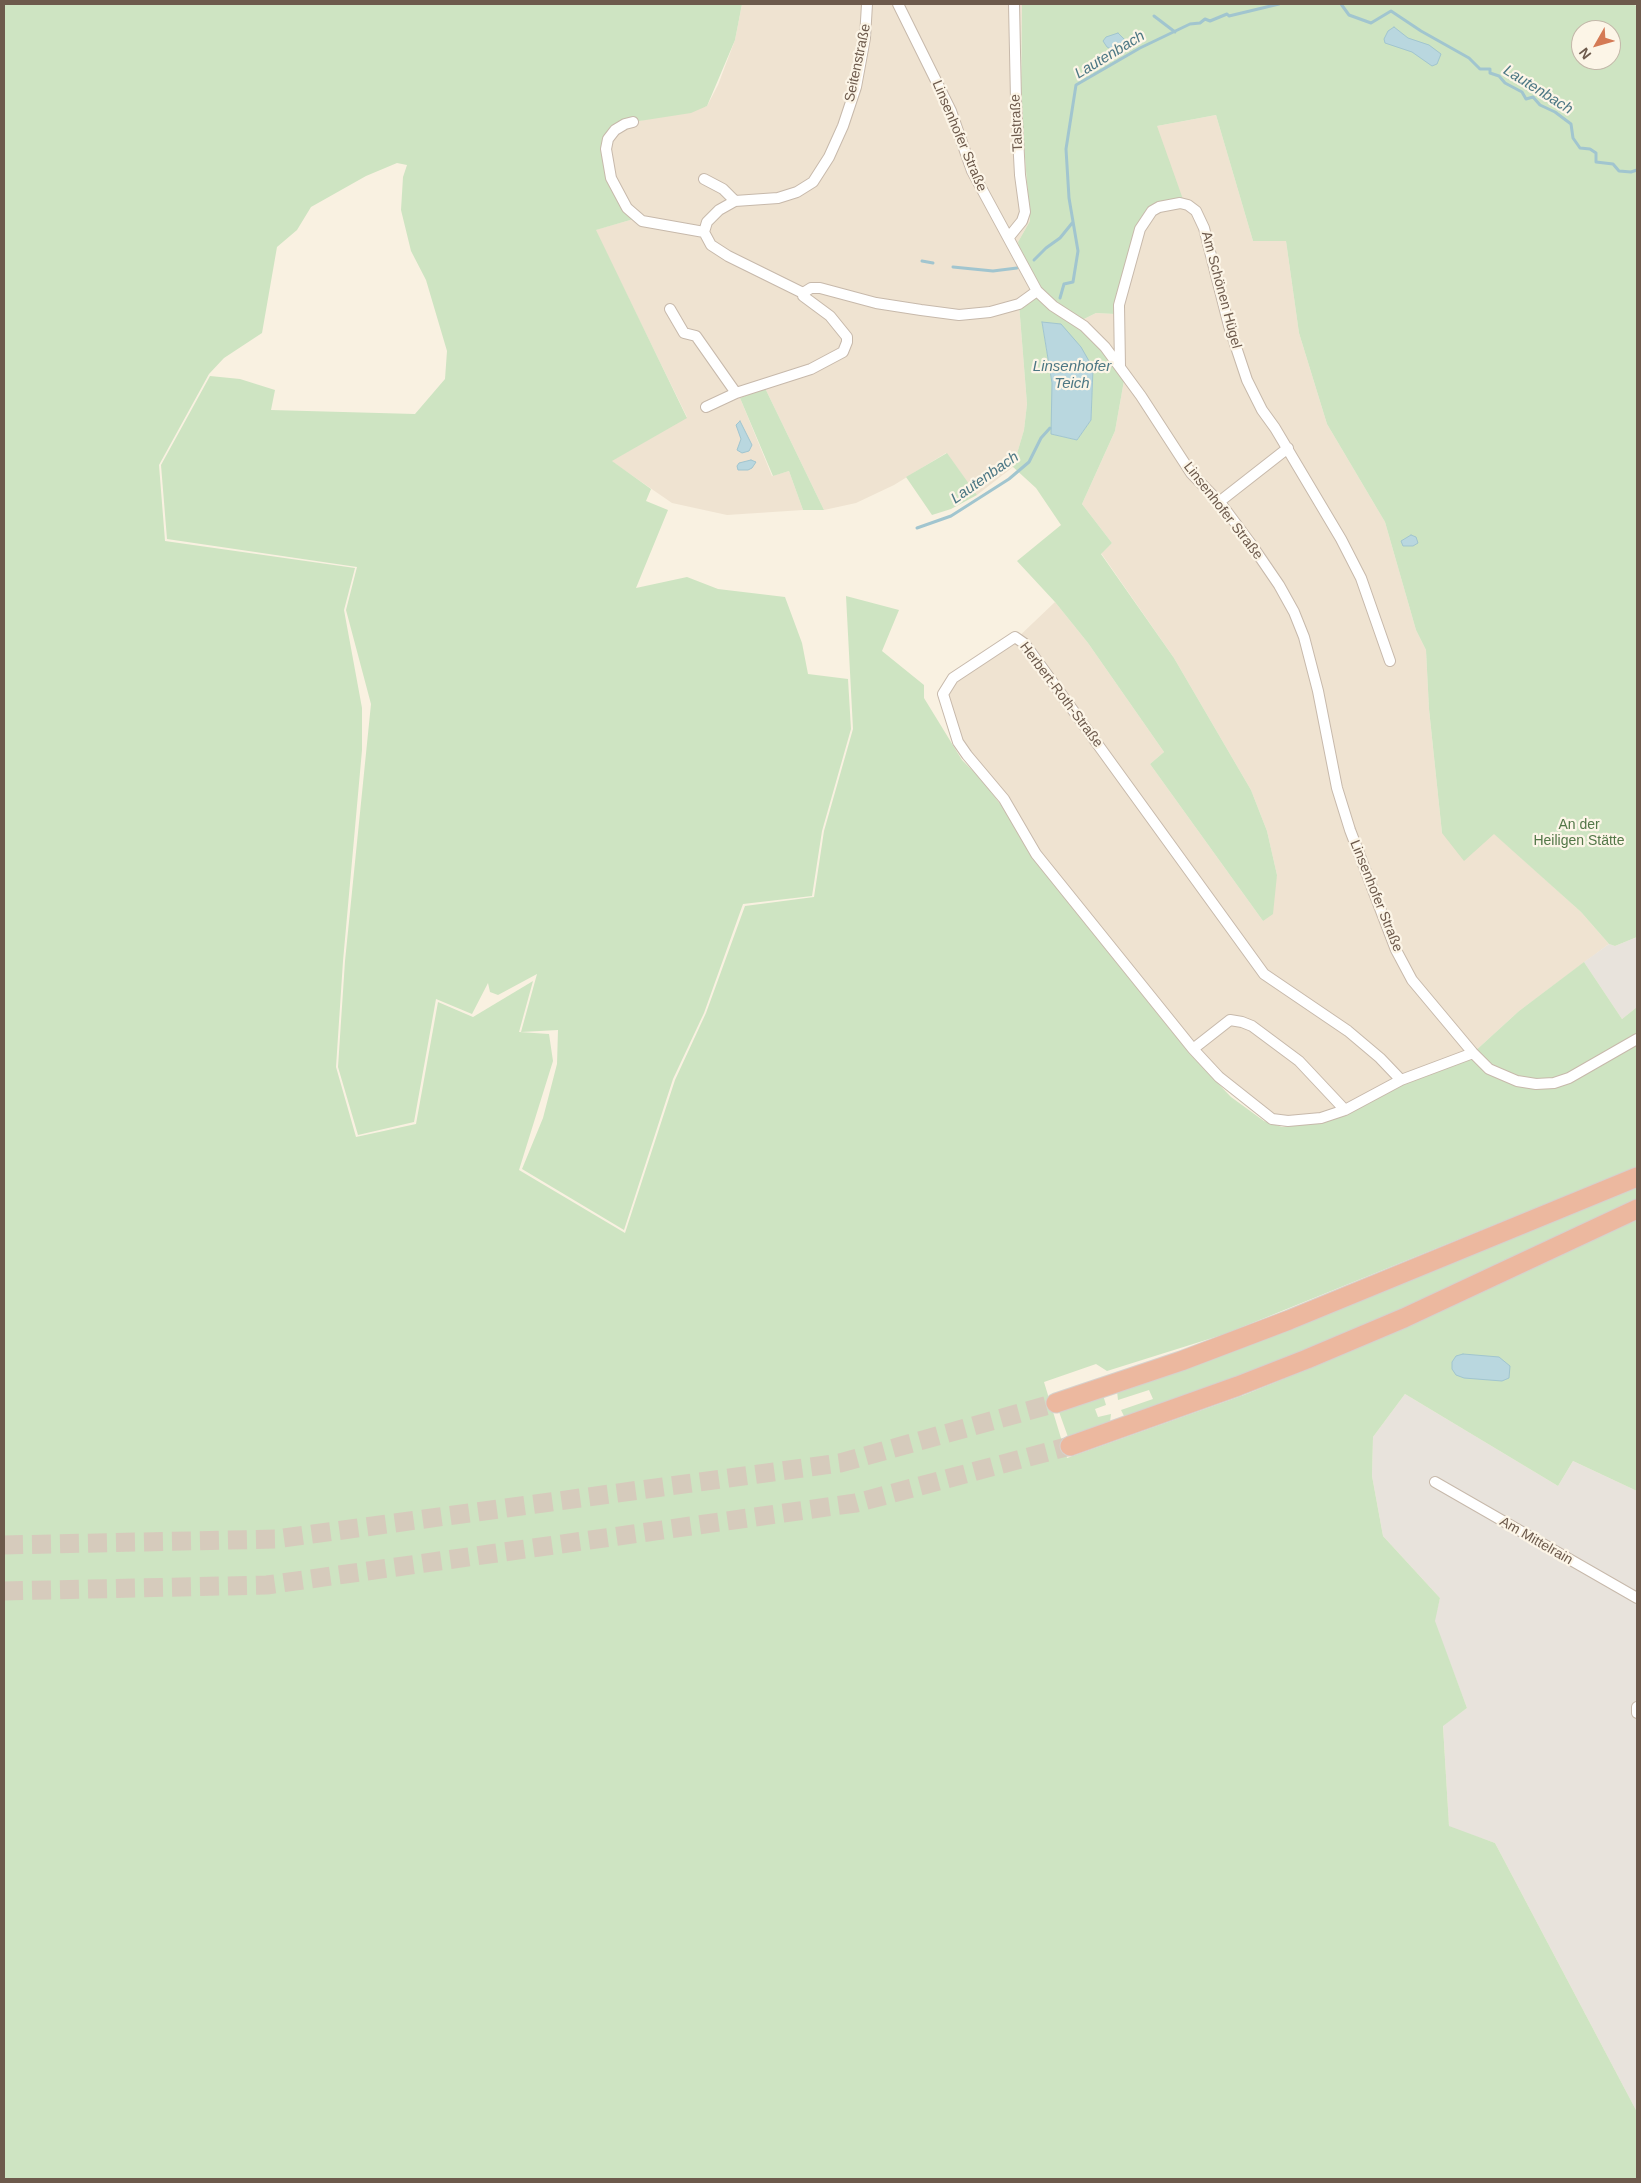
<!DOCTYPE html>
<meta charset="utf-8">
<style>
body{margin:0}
#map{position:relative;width:1641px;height:2183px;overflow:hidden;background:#f9f1e1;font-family:Arial,sans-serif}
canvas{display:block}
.frame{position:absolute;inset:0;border:5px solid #6d5a4c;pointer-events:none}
.north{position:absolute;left:1571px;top:20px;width:50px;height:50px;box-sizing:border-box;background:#fcf5e7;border:1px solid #c3b7a9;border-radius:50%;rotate:232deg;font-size:14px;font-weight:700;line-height:20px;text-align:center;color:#6d5a4c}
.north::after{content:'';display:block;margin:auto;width:18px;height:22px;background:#d47a55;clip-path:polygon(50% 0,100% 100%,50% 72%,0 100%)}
</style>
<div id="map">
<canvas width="1641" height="2183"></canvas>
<div class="frame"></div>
<div class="north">N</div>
</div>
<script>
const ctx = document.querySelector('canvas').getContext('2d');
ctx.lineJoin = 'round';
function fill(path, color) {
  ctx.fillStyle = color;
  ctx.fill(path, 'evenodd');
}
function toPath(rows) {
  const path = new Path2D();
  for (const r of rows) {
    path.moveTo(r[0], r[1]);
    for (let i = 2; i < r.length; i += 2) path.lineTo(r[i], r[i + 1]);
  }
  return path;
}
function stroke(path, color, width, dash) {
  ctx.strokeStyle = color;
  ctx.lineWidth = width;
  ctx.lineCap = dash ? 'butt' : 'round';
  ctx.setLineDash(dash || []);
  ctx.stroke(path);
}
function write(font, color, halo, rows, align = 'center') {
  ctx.font = font + ' Arial,sans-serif';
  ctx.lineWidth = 4.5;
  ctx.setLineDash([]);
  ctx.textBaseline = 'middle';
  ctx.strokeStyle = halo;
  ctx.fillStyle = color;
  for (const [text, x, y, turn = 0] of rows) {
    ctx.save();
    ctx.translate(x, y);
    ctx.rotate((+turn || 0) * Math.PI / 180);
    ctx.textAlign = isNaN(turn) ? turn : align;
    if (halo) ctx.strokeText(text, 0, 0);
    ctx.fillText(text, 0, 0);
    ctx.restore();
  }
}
fill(toPath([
 [742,4,1022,4,1021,107,1030,221,1018,242,1037,291,1019,304,1027,404,1024,430,1013,467,977,495,946,453,894,485,856,503,824,510,765,388,740,398,772,476,789,471,803,510,727,515,672,503,611,461,687,417,595,230,637,218,627,208,606,149,625,124,707,106,718,85,735,40],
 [1216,115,1253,241,1286,241,1299,333,1327,424,1385,522,1416,630,1426,650,1429,709,1442,833,1494,833,1581,912,1609,944,1519,1011,1473,1053,1346,1111,1289,1117,1271,1115,1222,1075,1199,1050,1037,848,962,742,947,695,955,680,1013,642,1055,602,1088,643,1164,752,1150,764,1263,921,1277,875,1267,831,1251,790,1174,658,1101,553,1112,543,1082,504,1115,431,1125,375,1078,322,1096,313,1115,314,1157,126]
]), '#efe3d1');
fill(toPath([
 [1637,937,1637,1007,1622,1019,1584,962,1609,944,1615,946],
 [1405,1394,1558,1486,1573,1461,1637,1491,1637,2112,1495,1843,1449,1827,1443,1725,1467,1708,1434,1621,1440,1598,1383,1536,1372,1476,1373,1437]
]), '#e8e3dc');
fill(toPath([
 [4,4,742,4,735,40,707,106,691,113,633,122,615,130,607,160,637,218,596,230,687,418,612,461,651,489,646,501,668,510,636,588,687,577,718,589,785,597,802,643,808,674,848,679,851,729,822,831,812,896,743,904,704,1013,673,1079,624,1230,522,1169,543,1118,557,1064,558,1030,521,1032,537,974,498,995,490,992,488,983,472,1014,436,999,414,1122,358,1135,338,1067,345,961,371,704,346,610,357,567,167,539,161,465,210,376,240,379,275,390,271,410,415,414,445,379,447,351,426,280,411,251,401,210,403,177,407,165,397,163,366,176,311,207,297,230,277,247,262,333,224,358,209,374,159,465,165,541,355,568,344,610,362,708,362,750,343,961,336,1067,356,1137,416,1124,438,1002,473,1017,533,981,519,1032,549,1034,553,1061,519,1170,625,1233,675,1080,706,1013,745,906,814,897,824,831,853,729,846,596,899,610,882,651,924,685,924,698,962,760,981,779,1004,809,1034,860,1190,1054,1231,1097,1264,1121,1282,1127,1318,1123,1321,1118,1473,1053,1519,1011,1584,962,1622,1019,1637,1007,1637,1167,1225,1334,1107,1371,1096,1364,1044,1382,1067,1458,1244,1395,1313,1367,1409,1326,1637,1220,1637,1491,1573,1461,1558,1486,1405,1394,1373,1437,1372,1476,1383,1536,1440,1598,1435,1621,1467,1708,1443,1726,1449,1826,1495,1843,1637,2112,1637,2179,4,2179],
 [1022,4,1631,4,1637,6,1637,937,1615,946,1609,944,1581,912,1494,834,1464,861,1442,833,1429,709,1426,650,1416,630,1385,522,1327,424,1299,333,1286,241,1253,241,1216,115,1157,126,1185,205,1160,210,1154,213,1143,230,1115,314,1096,313,1078,322,1125,375,1115,431,1082,504,1112,543,1101,554,1174,658,1251,790,1267,831,1277,875,1273,914,1263,921,1150,764,1164,752,1088,643,1055,602,1017,561,1061,525,1036,488,1013,467,1024,430,1027,404,1019,304,1037,291,1022,260,1018,242,1030,221,1021,107],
 [1581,30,1611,30,1611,60,1581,60],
 [1042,322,1093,368,1091,420,1077,440,1052,434,1052,383],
 [765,388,824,510,803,510,789,471,773,476,740,398],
 [947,453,977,495,951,509,932,515,906,477],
 [1637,1184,1637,1199,1400,1310,1235,1379,1128,1417,1124,1416,1121,1410,1153,1399,1149,1390,1118,1400,1117,1391],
 [1103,1395,1106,1405,1095,1409,1098,1417,1111,1414,1110,1422,1068,1437,1058,1409]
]), '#cee4c2');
const water = toPath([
 [1394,27,1408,38,1429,45,1441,54,1437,64,1432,66,1412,52,1385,43,1384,39,1388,31,1394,27],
 [1118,33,1125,40,1123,50,1117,52,1107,47,1103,41,1106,37,1118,33],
 [1042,322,1061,324,1081,347,1093,368,1091,420,1077,440,1051,434,1052,383,1042,322],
 [740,421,752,445,749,451,742,453,737,450,741,439,736,425,740,421],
 [751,460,756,462,752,468,748,470,738,470,737,466,739,463,751,460],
 [1411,535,1416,537,1418,543,1413,546,1403,546,1401,541,1411,535],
 [1463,1354,1499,1357,1510,1366,1509,1378,1502,1381,1464,1378,1456,1375,1452,1369,1452,1362,1456,1356,1463,1354]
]);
fill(water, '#b9d7df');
stroke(water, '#a1c5cf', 1);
stroke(toPath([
 [1341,4,1349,15,1371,23,1391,11,1421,31,1469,58,1480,69,1490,69,1490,73,1499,76,1505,83,1522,92,1526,99,1533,97,1540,105,1555,112,1571,124,1573,138,1580,148,1590,149,1596,153,1596,162,1613,164,1619,171,1631,172,1637,170],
 [1154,16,1175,32],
 [1034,260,1046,248,1060,238,1073,222],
 [922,261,933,263],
 [953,267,993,271,1017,268],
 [1060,298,1064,284,1073,282,1078,251,1069,198,1066,149,1076,85,1140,48,1190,24,1200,23,1205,19,1210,21,1227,14,1229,16,1279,4],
 [917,528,951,516,1009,479,1029,462,1041,438,1050,428]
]), '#a1c5cf', 3);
stroke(toPath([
 [4,1545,276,1539,840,1463,1056,1403],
 [4,1591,267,1585,856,1503,1070,1446]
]), '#d6cbbc', 19, [19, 9]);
const minor = toPath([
 [867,4,865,38,856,87,843,126,829,157,813,182,797,192,778,198,735,201,719,210,707,222,704,232,711,245,728,256,803,293,811,288,820,288,876,303,921,310,959,315,990,312,1019,304,1037,291],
 [898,4,951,111,972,171,1037,291,1053,306,1084,326,1105,347,1141,396,1191,473,1222,505,1251,544,1279,585,1294,612,1304,637,1318,691,1337,788,1350,830,1396,950,1412,980,1473,1053,1489,1069,1517,1081,1536,1084,1554,1083,1569,1078,1637,1039],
 [633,122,625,124,615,130,608,139,606,149,611,178,627,208,642,221,704,232],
 [704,179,723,189,735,201],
 [1009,237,1022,221,1025,212,1020,175,1016,100,1014,4],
 [670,309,684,333,696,336,736,393],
 [1120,367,1119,305,1140,229,1152,211,1159,207,1180,203,1188,205,1196,211,1204,228,1229,326,1247,380,1262,410,1275,428,1341,539,1361,578,1390,661],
 [706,407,736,393,811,369,843,352,847,342,847,337,830,316,803,296,803,293],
 [1219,502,1288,448],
 [1193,1049,1230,1020,1242,1022,1252,1026,1299,1061,1345,1110],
 [1401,1080,1380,1058,1348,1031,1264,974,1025,644,1015,637,953,678,943,694,958,742,967,755,1004,799,1036,854,1193,1049,1219,1077,1272,1119,1288,1121,1321,1118,1345,1110,1401,1080,1473,1053],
 [1435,1482,1637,1598],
 [1637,1707,1637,1713]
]);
const motorway = toPath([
 [1056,1403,1181,1361,1289,1320,1637,1177],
 [1070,1446,1238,1386,1307,1359,1404,1318,1637,1209]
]);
stroke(minor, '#c7b9ab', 12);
stroke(motorway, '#d6d1cd', 21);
stroke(minor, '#fff', 10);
stroke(motorway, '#ecb89f', 19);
write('14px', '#6d5a4c', '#fcf5e7', [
 ["Seitenstraße",858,63,-78],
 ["Talstraße",1017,123,-93],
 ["Linsenhofer Straße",959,136,67],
 ["Am Schönen Hügel",1221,290,75],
 ["Linsenhofer Straße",1223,511,52],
 ["Herbert-Roth-Straße",1061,695,53],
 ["Linsenhofer Straße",1376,896,68],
 ["Am Mittelrain",1536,1541,30]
]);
write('14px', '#537748', '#fcf5e7', [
 ["An der",1579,825],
 ["Heiligen Stätte",1579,841]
]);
write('italic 15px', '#4c7784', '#fcf5e7', [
 ["Lautenbach",1110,55,-31],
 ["Lautenbach",1538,90,32],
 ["Linsenhofer",1072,367],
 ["Teich",1072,384],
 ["Lautenbach",985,478,-35]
]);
</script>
